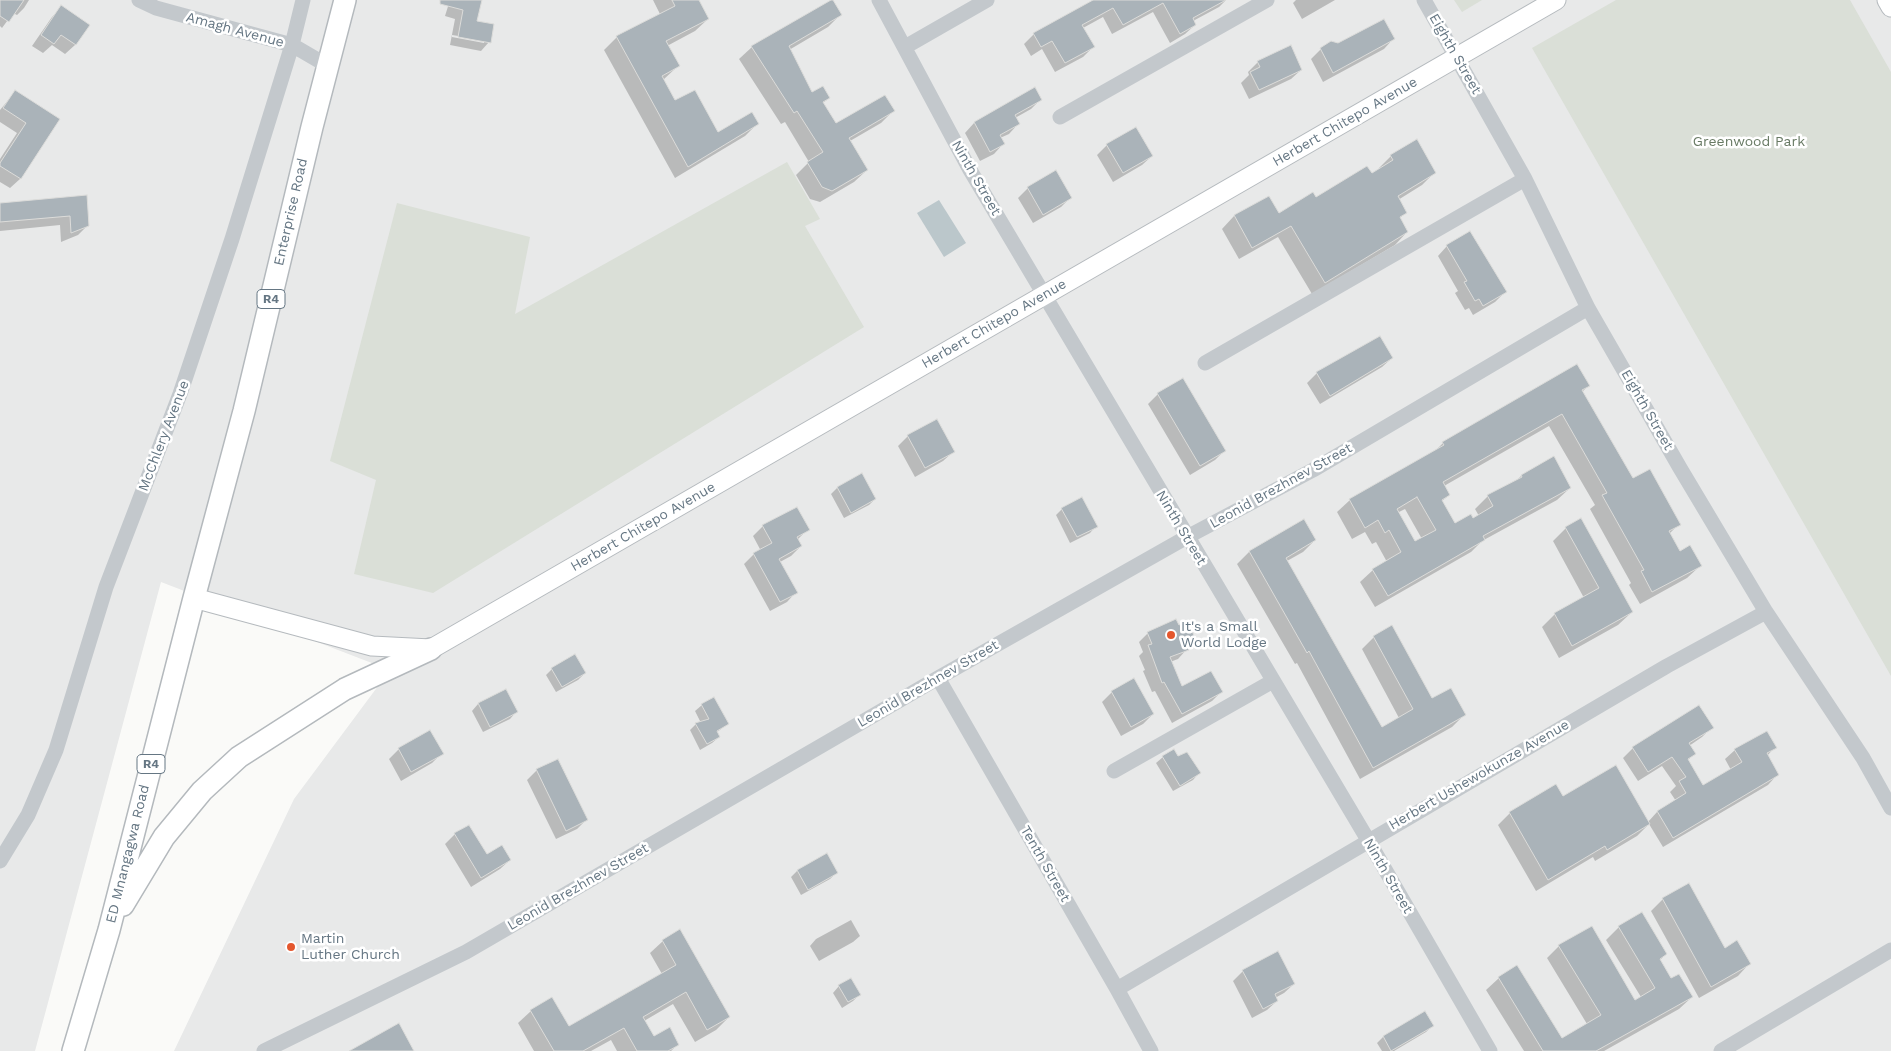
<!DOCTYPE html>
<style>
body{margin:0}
canvas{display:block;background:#fafaf8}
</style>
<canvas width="1891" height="1051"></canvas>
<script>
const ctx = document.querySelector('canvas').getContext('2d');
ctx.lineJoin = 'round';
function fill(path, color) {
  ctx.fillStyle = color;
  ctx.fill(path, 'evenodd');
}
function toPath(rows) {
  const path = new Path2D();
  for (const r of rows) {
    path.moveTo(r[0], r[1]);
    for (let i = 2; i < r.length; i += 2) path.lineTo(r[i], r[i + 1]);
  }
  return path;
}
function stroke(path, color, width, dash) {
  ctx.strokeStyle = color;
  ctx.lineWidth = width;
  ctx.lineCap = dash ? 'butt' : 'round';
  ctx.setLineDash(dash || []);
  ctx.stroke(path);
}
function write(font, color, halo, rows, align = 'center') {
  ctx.font = font + ' "Work Sans",sans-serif';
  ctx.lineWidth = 5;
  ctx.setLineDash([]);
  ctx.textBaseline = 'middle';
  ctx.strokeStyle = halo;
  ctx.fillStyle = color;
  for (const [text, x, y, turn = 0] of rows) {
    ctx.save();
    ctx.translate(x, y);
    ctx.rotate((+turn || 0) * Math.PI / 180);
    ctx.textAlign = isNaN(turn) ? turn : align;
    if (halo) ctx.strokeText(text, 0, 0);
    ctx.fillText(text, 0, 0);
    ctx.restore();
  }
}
fill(toPath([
 [0,0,1891,0,1891,1051,174,1051,294,799,390,670,161,582,35,1051,0,1051]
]), '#e8e9e9');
fill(toPath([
 [1454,0,1482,0,1462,12],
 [1616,0,1850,0,1891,72,1891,676,1532,48],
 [787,162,820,219,805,226,864,327,433,593,354,574,376,480,330,461,397,203,530,237,515,314]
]), '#dadfd7');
fill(toPath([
 [939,200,966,243,944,257,917,213]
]), '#bbc7cb');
fill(toPath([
 [0,0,29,0,24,8,17,15,13,13,2,28,0,26],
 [450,0,481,0,475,22,489,42,481,51,450,45,455,19,445,16],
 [452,35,484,40,484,43,452,37],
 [653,0,698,0,708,19,695,31,667,46,678,66,663,80,675,102,718,134,757,124,745,136,675,178,604,50,617,37,660,14],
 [1094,0,1226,0,1219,7,1193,21,1195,25,1185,34,1170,43,1153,12,1112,34,1103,17,1083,28,1093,47,1083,57,1055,72,1042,49,1031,56,1024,44,1034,34],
 [1296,0,1335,0,1302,19,1293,3],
 [832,1,840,15,828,27,789,50,811,94,829,98,823,103,836,125,893,111,881,123,850,141,867,170,854,182,820,202,810,199,796,175,809,162,785,122,781,124,739,59,752,47],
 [62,7,88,25,75,45,65,54,52,45,43,53,32,46,52,17],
 [1393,39,1384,49,1323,82,1311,59,1321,49],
 [1258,62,1301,70,1291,79,1249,99,1241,83,1249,75,1248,72],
 [1035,89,1041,99,1031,109,1015,118,1018,124,1009,134,1000,138,1003,144,994,154,980,161,965,133,974,123],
 [15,92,58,119,20,179,10,188,0,182,0,159,17,133,0,122,0,110],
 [1107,145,1152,156,1142,165,1113,182,1097,155],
 [1391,156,1434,173,1422,185,1398,200,1405,213,1399,219,1407,232,1395,245,1312,294,1278,237,1239,259,1222,229,1234,216,1268,197,1278,215,1371,175,1380,170,1379,168],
 [1028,188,1071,197,1061,207,1033,223,1018,198],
 [85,197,88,225,78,235,61,242,60,225,0,231,0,205],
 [1447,246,1505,292,1495,302,1473,315,1469,308,1465,310,1455,293,1458,291,1438,256],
 [1392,358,1382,367,1320,404,1307,383,1317,373],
 [1588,386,1582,392,1633,480,1679,524,1669,534,1679,552,1700,566,1687,578,1640,604,1629,585,1631,583,1590,509,1595,505,1549,426,1444,486,1449,495,1441,502,1455,525,1479,516,1475,509,1488,496,1515,482,1521,476,1570,488,1557,500,1482,541,1471,552,1375,607,1360,582,1373,570,1387,562,1376,542,1372,544,1365,532,1352,539,1337,512,1350,500,1432,454,1443,443],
 [1405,509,1422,539,1415,543,1397,513],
 [1158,394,1225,450,1215,460,1190,475,1148,404],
 [908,436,953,452,943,461,915,477,898,446],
 [862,475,875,499,869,505,844,518,831,494,837,488],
 [1062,509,1096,526,1090,533,1070,543,1056,515],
 [1304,521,1315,540,1303,552,1287,561,1381,728,1399,718,1362,649,1374,637,1432,700,1464,715,1452,727,1360,779,1297,663,1295,664,1237,564,1249,552],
 [763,526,808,529,798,539,801,546,791,556,780,562,796,592,787,602,770,611,744,564,754,554,761,551,753,536],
 [1566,528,1632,612,1618,625,1559,658,1542,627,1555,614,1584,598,1553,541],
 [1178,627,1193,637,1185,645,1187,649,1178,659,1170,662,1181,688,1221,692,1212,701,1172,723,1155,691,1152,692,1143,671,1145,670,1139,656,1143,652,1139,642,1148,633],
 [552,669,585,673,578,680,556,692,546,675],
 [506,691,516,712,510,719,483,732,472,711,478,704],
 [1112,692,1153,714,1143,724,1121,736,1102,702],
 [702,705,727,724,716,733,719,737,712,743,700,750,690,730,696,724,701,723,695,711],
 [1712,727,1702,737,1689,746,1694,754,1687,761,1703,787,1731,770,1725,759,1735,750,1775,747,1767,756,1777,775,1768,785,1663,847,1649,824,1637,836,1595,861,1593,857,1536,891,1498,825,1510,813,1562,798,1648,822,1657,812,1676,801,1670,792,1676,786,1662,766,1638,781,1623,758,1633,748],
 [430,732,442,753,432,763,401,781,389,759,398,750],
 [1163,757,1199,773,1193,780,1173,791,1156,763],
 [537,770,586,820,577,829,556,839,527,780],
 [455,834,487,856,510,860,500,869,471,887,445,844],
 [826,855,836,873,830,879,801,895,791,877,797,871],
 [1663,899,1725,949,1749,964,1738,976,1699,998,1651,911],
 [1642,914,1666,954,1659,961,1671,980,1692,997,1679,1009,1604,1051,1524,1051,1486,990,1499,978,1561,1039,1587,1024,1547,958,1559,946,1634,1001,1641,997,1606,940,1619,927],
 [851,920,860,936,853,942,819,961,810,946,816,939],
 [663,941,729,1017,716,1030,695,1042,673,1004,644,1021,654,1038,678,1044,671,1051,617,1051,611,1040,591,1051,534,1051,518,1023,531,1011,568,1028,662,974,650,953],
 [1243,971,1294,984,1284,993,1275,998,1277,1001,1267,1010,1252,1018,1233,981],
 [839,986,859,995,853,1001,842,1008,833,993],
 [1424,1013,1432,1026,1426,1032,1394,1051,1382,1051,1377,1043,1383,1037]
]), '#0003');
const building = toPath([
 [0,0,24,0,9,22,0,16,0,0],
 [440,0,482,0,477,21,494,24,491,43,458,37,463,10,440,4,440,0],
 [672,0,699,0,709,19,666,41,680,66,662,76,675,100,695,90,718,132,752,112,759,124,688,167,616,36,675,6,672,0],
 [831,0,833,0,842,15,789,46,812,92,823,86,830,98,823,102,836,123,885,95,895,111,849,138,868,170,832,191,822,187,807,162,823,152,797,111,794,113,751,46,831,0],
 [1093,0,1226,0,1193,18,1196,25,1180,34,1163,3,1123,25,1113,8,1082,25,1095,47,1065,63,1052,41,1041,47,1033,33,1093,0],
 [61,5,90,25,76,45,61,35,54,44,41,35,61,5],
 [1384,19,1395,39,1333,73,1320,48,1331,41,1338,43,1384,19],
 [1291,45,1302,70,1259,90,1250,72,1260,67,1257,61,1291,45],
 [1035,87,1042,100,1015,115,1020,124,1000,135,1005,144,990,152,974,122,1035,87],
 [15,90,60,119,21,179,0,166,0,163,26,123,3,108,15,90],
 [1136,127,1153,156,1123,173,1106,144,1136,127],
 [1417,139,1436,173,1398,196,1407,213,1400,217,1408,232,1325,283,1291,226,1252,248,1234,215,1269,196,1279,213,1313,192,1316,197,1367,166,1372,173,1393,160,1390,155,1417,139],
 [1056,170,1072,198,1043,215,1027,187,1056,170],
 [87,195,89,226,71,233,70,216,0,222,0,203,87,195],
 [1470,231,1507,292,1483,306,1479,299,1475,301,1464,282,1467,281,1446,245,1470,231],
 [1380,336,1393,358,1330,396,1316,372,1380,336],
 [1577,364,1590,386,1582,390,1633,478,1650,469,1681,525,1669,531,1680,551,1690,545,1702,566,1652,592,1641,571,1644,570,1602,495,1607,493,1562,414,1443,482,1450,495,1442,500,1455,523,1471,514,1473,518,1493,506,1487,495,1522,477,1521,475,1554,456,1571,488,1483,536,1485,540,1388,596,1372,569,1401,552,1389,530,1385,533,1378,520,1365,528,1349,499,1444,445,1442,442,1577,364],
 [1417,497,1436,530,1415,541,1397,509,1417,497],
 [1183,378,1226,451,1200,466,1157,393,1183,378],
 [937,419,955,452,925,468,907,435,937,419],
 [862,473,876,499,851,513,837,487,862,473],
 [1082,497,1098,527,1077,537,1061,508,1082,497],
 [797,507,810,530,797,537,802,546,779,559,798,593,780,602,753,553,772,543,762,525,797,507],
 [1581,518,1633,612,1572,646,1554,613,1599,588,1565,527,1581,518],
 [1304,519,1316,540,1286,558,1382,727,1413,709,1373,636,1392,625,1432,698,1451,688,1466,715,1373,768,1309,651,1307,653,1249,551,1304,519],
 [1176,619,1179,625,1188,621,1195,638,1185,642,1189,650,1170,657,1182,686,1211,671,1223,692,1182,714,1164,682,1162,683,1148,645,1152,644,1147,632,1176,619],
 [575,654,586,673,562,687,551,668,575,654],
 [1134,678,1154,714,1131,727,1111,691,1134,678],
 [506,689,518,712,490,727,478,703,506,689],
 [714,697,729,724,717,731,720,737,707,744,695,723,709,719,701,704,714,697],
 [1699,705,1714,728,1689,743,1696,754,1688,759,1703,785,1742,762,1734,749,1767,731,1777,748,1767,753,1779,775,1673,838,1657,811,1686,793,1679,781,1686,777,1672,757,1648,772,1632,747,1699,705],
 [430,730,444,754,411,772,398,748,430,730],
 [1174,749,1178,756,1187,752,1201,773,1180,786,1162,756,1174,749],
 [558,759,588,820,566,831,536,769,558,759],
 [1616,765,1650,824,1607,850,1605,846,1548,880,1509,812,1556,784,1563,796,1616,765],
 [469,825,487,854,502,845,511,860,481,878,454,833,469,825],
 [827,853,838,873,808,890,797,870,827,853],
 [1689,883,1725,948,1737,940,1751,964,1711,987,1662,898,1689,883],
 [1642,912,1667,954,1660,959,1671,978,1679,974,1693,997,1596,1051,1543,1051,1498,977,1517,965,1562,1038,1601,1015,1558,945,1592,926,1635,1000,1655,988,1618,926,1642,912],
 [680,929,730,1017,707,1030,686,992,643,1017,654,1036,670,1027,679,1045,668,1051,637,1051,624,1028,583,1051,554,1051,530,1010,552,997,569,1026,676,965,662,940,680,929],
 [1278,951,1295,984,1275,994,1278,1001,1263,1009,1242,970,1278,951],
 [851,978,861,995,848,1002,838,985,851,978],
 [1425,1011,1434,1026,1391,1051,1383,1036,1425,1011],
 [399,1023,414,1051,349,1051,399,1023]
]);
fill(building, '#aab3b9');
stroke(building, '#dcdcda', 1);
const major = toPath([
 [1887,0,1891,7],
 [194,598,372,646,431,649,1556,0]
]);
const highway = toPath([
 [123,905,164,837,202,791,239,757,345,689,431,649],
 [73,1051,109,930,194,598,244,411,312,127,345,0]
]);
stroke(major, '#b5babe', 21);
stroke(highway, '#b4b9bd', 24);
stroke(toPath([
 [139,0,156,8,292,45,328,66],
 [879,0,970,170,1368,840,1490,1051],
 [1424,0,1525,179,1588,308,1680,468,1766,612,1863,758,1891,808],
 [905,47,987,0],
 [1060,117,1267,0],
 [1205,363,1525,179],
 [938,678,1117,989,1151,1051],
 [1114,771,1273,681],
 [0,861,28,815,56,750,106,587,180,394,232,239,292,45,303,0],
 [1117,989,1667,666,1766,612],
 [264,1051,466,952,938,678,1187,537,1313,470,1588,308],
 [1721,1051,1891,950]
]), '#c3c8cc', 15);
stroke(major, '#fff', 19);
stroke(highway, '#fff', 21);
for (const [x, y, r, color] of [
 [1171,635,5,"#e4572e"],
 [291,947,5,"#e4572e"]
]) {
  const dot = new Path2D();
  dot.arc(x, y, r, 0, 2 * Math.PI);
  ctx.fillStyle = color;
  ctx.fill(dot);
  stroke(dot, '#fff', 2);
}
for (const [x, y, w] of [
 [271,299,28],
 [151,764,28]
]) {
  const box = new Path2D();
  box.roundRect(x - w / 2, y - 9.5, w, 19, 4);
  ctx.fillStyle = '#fff';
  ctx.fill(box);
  stroke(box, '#657683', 1);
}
write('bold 12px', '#657683', null, [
 ["R4",271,299],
 ["R4",151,764]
]);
write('14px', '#657683', '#fff', [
 ["Amagh Avenue",235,30,15],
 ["Eighth Street",1455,54,60],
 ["Herbert Chitepo Avenue",1345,122,-30],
 ["Ninth Street",976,178,60],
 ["Enterprise Road",291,212,-77],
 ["Herbert Chitepo Avenue",994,324,-30],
 ["Eighth Street",1647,410,60],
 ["McChlery Avenue",164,436,-69],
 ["Leonid Brezhnev Street",1281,486,-29],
 ["Herbert Chitepo Avenue",643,527,-30],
 ["Ninth Street",1181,528,59],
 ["Leonid Brezhnev Street",928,684,-30],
 ["Herbert Ushewokunze Avenue",1479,775,-30],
 ["ED Mnangagwa Road",128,854,-76],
 ["Tenth Street",1045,864,60],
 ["Ninth Street",1388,876,60],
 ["Leonid Brezhnev Street",578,887,-30]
]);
write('14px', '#687a64', '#fff', [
 ["Greenwood Park",1749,142]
]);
write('14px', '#657683', '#fff', [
 ["It's a Small",1181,627],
 ["World Lodge",1181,643],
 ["Martin",301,939],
 ["Luther Church",301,955]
], 'left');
</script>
